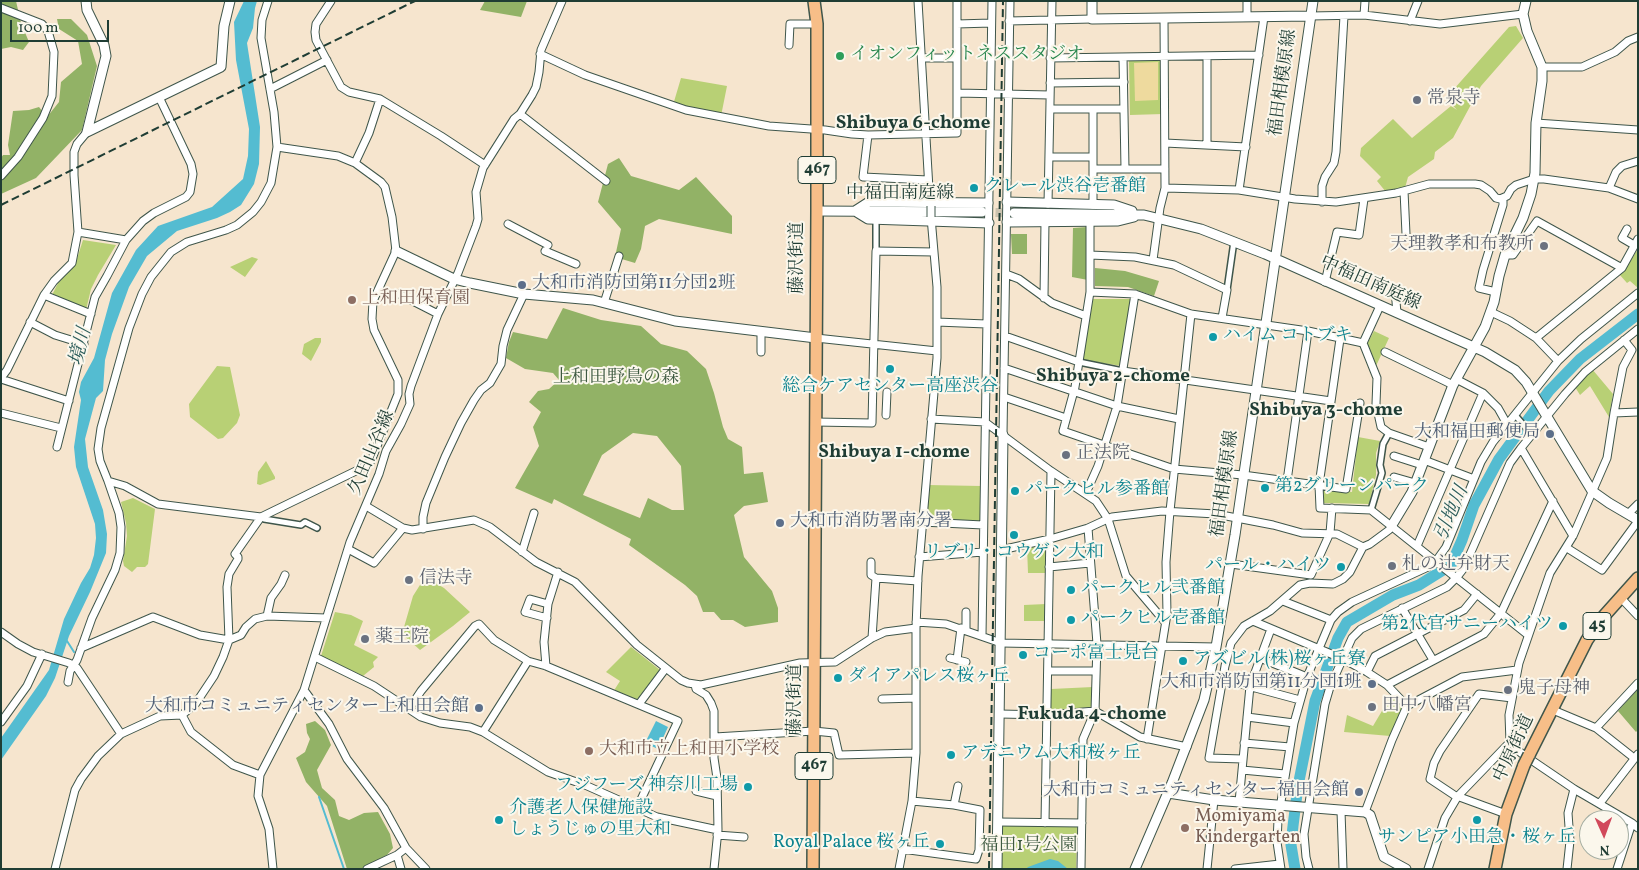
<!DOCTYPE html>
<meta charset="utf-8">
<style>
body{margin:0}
#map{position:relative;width:1639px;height:870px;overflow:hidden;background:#f6e5ce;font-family:Vollkorn,serif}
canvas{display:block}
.frame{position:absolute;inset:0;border:2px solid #1f3d34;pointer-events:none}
.north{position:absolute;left:1579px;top:810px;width:50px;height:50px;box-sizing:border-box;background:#fbf7ec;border:1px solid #a3ada2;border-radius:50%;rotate:178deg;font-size:14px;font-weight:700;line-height:20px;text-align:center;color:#1f3d34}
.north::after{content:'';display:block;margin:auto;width:18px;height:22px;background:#d1495b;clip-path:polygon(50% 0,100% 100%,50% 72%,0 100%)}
.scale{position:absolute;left:10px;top:20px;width:99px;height:22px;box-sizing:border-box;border:2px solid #1f3d34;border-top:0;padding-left:6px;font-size:15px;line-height:18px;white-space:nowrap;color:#1f3d34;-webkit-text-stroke:4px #fbf7ec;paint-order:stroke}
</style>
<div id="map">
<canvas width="1639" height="870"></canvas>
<div class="frame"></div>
<div class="north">N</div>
<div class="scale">100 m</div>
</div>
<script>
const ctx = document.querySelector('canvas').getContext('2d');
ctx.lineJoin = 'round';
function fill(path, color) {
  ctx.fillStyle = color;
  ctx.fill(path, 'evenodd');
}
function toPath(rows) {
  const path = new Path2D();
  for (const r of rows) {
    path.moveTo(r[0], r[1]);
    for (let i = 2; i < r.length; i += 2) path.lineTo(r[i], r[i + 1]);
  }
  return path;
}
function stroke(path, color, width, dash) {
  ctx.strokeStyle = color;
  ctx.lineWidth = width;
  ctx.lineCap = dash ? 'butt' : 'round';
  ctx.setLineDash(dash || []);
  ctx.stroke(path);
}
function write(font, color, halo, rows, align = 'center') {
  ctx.font = font + ' Vollkorn,"Noto Serif JP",serif';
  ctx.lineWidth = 4;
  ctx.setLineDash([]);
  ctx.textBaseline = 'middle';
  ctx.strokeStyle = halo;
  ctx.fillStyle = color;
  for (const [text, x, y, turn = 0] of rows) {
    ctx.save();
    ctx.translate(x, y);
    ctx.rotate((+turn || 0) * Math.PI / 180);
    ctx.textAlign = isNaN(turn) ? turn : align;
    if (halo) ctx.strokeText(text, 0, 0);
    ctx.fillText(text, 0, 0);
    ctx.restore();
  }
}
fill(toPath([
 [1516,26,1523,38,1481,86,1453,138,1435,152,1434,159,1408,177,1405,188,1386,192,1377,181,1381,177,1360,156,1361,148,1393,119,1412,138,1451,106,1457,110,1446,98,1509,27],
 [1131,59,1161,59,1163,114,1130,115,1129,61],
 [681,78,727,86,721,116,673,105],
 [83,240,116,245,98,275,91,289,86,310,51,297,58,283,75,265],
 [1638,249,1638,288,1630,281,1627,283,1619,274,1624,271],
 [252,257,258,259,245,277,230,267],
 [1093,299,1131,299,1122,366,1083,360],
 [1374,331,1389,338,1376,366,1366,346],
 [315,338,321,338,321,342,311,361,302,354,304,344],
 [217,366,230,367,240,415,237,423,223,438,218,439,190,417,189,404],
 [1592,369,1613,394,1609,417,1590,386,1580,395,1575,387],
 [1358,437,1380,441,1376,453,1376,475,1369,504,1324,503,1323,491,1326,488,1352,492],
 [266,461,275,477,275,479,260,485,257,484,258,472],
 [928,485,981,486,980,520,978,522,927,520,926,518],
 [133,498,155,509,148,564,145,567,137,567,132,572,124,566,123,561,127,536,126,523,121,502],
 [1042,544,1046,548,1046,573,1028,573,1027,547],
 [425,577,444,588,470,612,453,626,420,650,402,634,413,596],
 [1046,604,1046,621,1024,621,1024,605],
 [335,612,351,615,363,621,354,645,378,657,373,662,374,667,363,676,321,656],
 [631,647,660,670,635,702,613,692,620,681,606,672],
 [1093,687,1093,705,1090,707,1053,711,1051,709,1051,689],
 [1392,694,1404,707,1390,736,1344,732,1347,715,1373,726],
 [1001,823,1077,826,1076,869,1000,869]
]), '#b8d075');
fill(toPath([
 [1,1,16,1,21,23,29,42,23,50,11,47,1,49],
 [485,1,527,1,521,17,480,10],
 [57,19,71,19,87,35,97,66,82,130,36,178,1,194,1,179,8,174,1,171,1,158,3,155,10,155,8,145,13,111,29,110,39,107,47,117,59,102,61,82,82,64,78,41,59,29],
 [619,158,631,176,679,190,696,177,732,216,732,234,659,219,645,226,641,249,635,263,615,257,621,229,598,202,608,164],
 [1087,227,1088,280,1072,277,1073,228],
 [1011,234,1027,234,1027,254,1012,254],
 [1095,268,1125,271,1159,281,1154,296,1128,287,1095,286],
 [563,308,601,320,641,326,661,344,687,351,706,369,714,393,723,427,728,439,742,447,744,474,763,472,768,502,744,506,734,515,744,557,772,591,778,608,778,622,745,627,733,620,721,620,714,612,703,612,697,596,685,585,629,545,631,539,554,499,552,504,515,488,539,446,533,427,541,412,529,402,538,391,549,389,559,380,553,373,525,369,506,358,509,342,513,332,547,339],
 [633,433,657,436,681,466,684,510,672,510,648,498,640,518,583,495,602,455],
 [1638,689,1638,730,1636,732,1618,711],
 [315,721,325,730,331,745,317,770,322,788,335,800,339,816,349,820,364,813,378,812,390,834,393,848,387,855,374,862,376,869,347,869,327,806,306,782,296,758,305,752,310,739,307,733,306,724]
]), '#92b266');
fill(toPath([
 [1158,62,1158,100,1135,101,1134,63]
]), '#eeda9e');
fill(toPath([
 [244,1,257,1,255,8,253,28,247,43,260,127,259,164,254,184,241,205,230,212,217,218,177,231,147,256,129,287,112,334,105,360,103,391,96,398,85,439,88,467,103,510,107,534,106,553,90,592,69,636,55,678,46,696,1,760,1,738,49,670,64,619,81,583,90,568,94,555,96,538,95,524,76,467,74,447,81,400,79,392,81,382,94,358,112,293,136,250,158,226,212,207,243,179,248,156,249,129,236,60,234,22],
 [656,721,668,727,658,749,645,743],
 [1050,859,1058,861,1068,869,1026,869,1028,867]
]), '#54bcd1');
stroke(toPath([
 [67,641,74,652],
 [319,797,344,869]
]), '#54bcd1', 2);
stroke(toPath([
 [1295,869,1291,845,1293,826,1298,786,1315,701,1338,638,1347,622,1393,595,1419,585,1451,565,1462,540,1474,505,1499,459,1549,391,1580,359,1638,314]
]), '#54bcd1', 11);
stroke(toPath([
 [982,212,1014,213]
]), '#cbc3af', 9, [9, 4.5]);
const pedestrian = toPath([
 [876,223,876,251],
 [1227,290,1234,241],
 [1079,362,1123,371],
 [1515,415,1532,435],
 [1371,510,1382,473,1380,465,1383,444,1389,433],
 [264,519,301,525,305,522,317,528]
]);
const minor = toPath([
 [268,1,262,20,261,38,274,112,277,147],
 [331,1,316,24,315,32,316,40,341,87,349,92,380,99,441,136,485,165],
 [918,1,930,206],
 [1,8,42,24,48,31,54,52,52,96,43,118,18,157,1,176],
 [1364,15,1365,1],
 [1310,16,1364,15,1440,24,1523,14],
 [1247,17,1247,1],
 [1009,21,1092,19],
 [1410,21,1418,1],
 [991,23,957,24,957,93,1050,95],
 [957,24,957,1],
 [789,45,790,24,817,24],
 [540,54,585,75,686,110,769,126,825,130,852,134,868,135,957,133,957,93],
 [1123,57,1125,169],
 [922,58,957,58],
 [1050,58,1259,55],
 [1542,67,1582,67,1615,52,1628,41,1638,37],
 [1050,83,1124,82],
 [270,89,327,60],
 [1050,109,1124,109],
 [1093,109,1093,205],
 [520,114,606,181],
 [1536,123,1638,130],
 [868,135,863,177,928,180],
 [1165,143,1246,147],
 [1207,145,1207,56],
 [277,147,338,156,355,163,381,182,385,187,392,217,396,251,373,301,372,319,374,330,398,380,398,394,371,461,362,468,261,517,158,504,125,486,108,481,100,461,98,449,101,428,129,328,142,294,151,277,171,252,187,242,226,230,237,225,253,212,261,202,271,183,277,147],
 [1049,157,1093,157],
 [355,163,369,133,380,99],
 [1093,169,1165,169],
 [1165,188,1239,190,1295,199,1336,202,1396,193,1429,184,1475,184,1481,185,1490,191,1496,198,1500,199,1507,196,1511,189,1516,185,1534,179,1544,179,1609,188,1638,199],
 [1609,188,1616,172,1622,166,1638,161],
 [1239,190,1264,17],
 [1404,191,1406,234],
 [1322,202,1322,186,1325,177,1334,163,1336,152,1344,16],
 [1048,204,1052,1],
 [1090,221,1090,292,1075,387,1063,431,1174,469,1243,475,1346,489,1360,403],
 [508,224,548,245],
 [1627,229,1622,238,1634,245],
 [78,232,126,240],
 [545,251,576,264],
 [1090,255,1135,257,1174,265,1227,290,1222,318],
 [1505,255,1513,255,1537,221,1622,268],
 [1153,260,1160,208,1165,188,1164,18],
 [1006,274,1019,279,1052,303,1086,316],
 [1325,282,1337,232,1359,235,1364,199],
 [1395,290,1397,313],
 [1090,292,1135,294,1191,314,1308,331,1363,343],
 [1496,292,1479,288,1483,270,1503,205,1503,199],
 [399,294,438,314],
 [44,295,91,314],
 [1044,298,1045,221],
 [604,303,619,256],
 [1380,306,1363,343,1377,378,1376,404,1381,427,1389,433,1429,447],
 [1491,312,1510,321,1536,338,1558,361],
 [30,322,55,335,84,344],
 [937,322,986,324],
 [1005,336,1079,362],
 [816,338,937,351],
 [1536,338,1622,268,1638,239],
 [1340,339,1319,485,1320,508,1371,510,1528,635],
 [1624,340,1632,350,1623,367,1614,413,1607,458,1573,536,1550,573,1519,663,1509,715,1510,742,1521,753,1574,789,1632,823,1638,828],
 [761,352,761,333],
 [1385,352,1453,385],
 [1004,368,1117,406,1179,419],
 [1123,371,1331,401],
 [1,378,7,370,44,295,54,281,72,263,78,232,74,175,74,152,77,144,87,132],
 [1,379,69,401],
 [1456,379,1483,393,1498,408,1507,424],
 [1004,397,1066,418],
 [1,413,61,428],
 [1614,413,1638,412],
 [886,415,887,392],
 [931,419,985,422,1051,471,1096,501,1108,519,1126,576,1165,622],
 [815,422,872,423,876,251,934,252],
 [1003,435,1010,1],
 [57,447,95,297,107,276,126,240,143,221,154,213,186,197,190,192,193,174,191,164,159,97],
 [1521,448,1573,536],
 [1394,456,1422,465],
 [1424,460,1474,479],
 [1394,477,1415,483],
 [1287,481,1308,331],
 [1086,493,1098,466,1117,406,1135,294],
 [366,506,403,528,412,530,474,520,490,527,536,562,575,582,637,645,681,680,688,683,701,685,800,663,835,662,872,638,885,632,916,628],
 [1628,514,1638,504],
 [922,522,983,525],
 [423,529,423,517,426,503,445,457,461,423,474,400,481,390,490,383,501,364,503,346,507,330,524,294],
 [1417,546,1483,393],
 [1567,548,1602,570,1638,521],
 [348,549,374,563,403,528],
 [1001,550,1050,539,1088,528,1112,517,1162,511,1216,514,1273,525,1302,533,1337,534,1363,547,1370,544,1389,530,1392,525],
 [522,552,534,513],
 [919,557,983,552],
 [871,562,871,575,876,578],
 [1231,564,1311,575,1330,533,1332,508],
 [1049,567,1090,563],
 [1620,597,1638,616],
 [1283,601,1331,620],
 [1402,608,1433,660],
 [966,612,966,629],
 [267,616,271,598,281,584,285,575],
 [547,618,525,612,530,599,548,604],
 [1253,621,1343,659,1367,672,1387,685,1407,706],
 [916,622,946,624,1001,643,1216,647],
 [1,632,18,644,33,652,69,663,77,668,121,734],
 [982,636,992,1],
 [872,638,876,578,918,581],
 [81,648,153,617,200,635,229,640,241,635,246,627,255,619,267,616,326,618],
 [315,657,374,686,421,717,440,723,470,727,483,732,548,772,585,785,657,817,718,830],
 [950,658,966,662],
 [1260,658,1307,677],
 [957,660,961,628],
 [546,666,544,642,548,604,558,572],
 [1048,671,1096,671],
 [1367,672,1375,656,1464,610,1477,594],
 [1222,679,1300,700],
 [68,682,70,671,77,660,92,618,115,570,120,553,121,527,119,513,108,481],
 [695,685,696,689,706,695,711,703,714,711,714,758,717,778,718,830,714,869],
 [1387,685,1484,634,1501,613,1553,501],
 [304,690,329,724,347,759,384,808,406,848,426,869],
 [882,699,916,698],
 [639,704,666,668],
 [409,709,421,691,475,626,479,624,494,640,528,661,546,666,678,721,637,808],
 [1553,710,1596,728,1634,758],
 [1000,714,1046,715,1095,711,1140,737,1187,747],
 [182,715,191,732,233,765,260,775],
 [1247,717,1294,723],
 [1,722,27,686,42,654],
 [1596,728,1638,683],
 [483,732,528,661],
 [715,737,814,731,834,733,839,755,916,753],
 [1147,739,1167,614,1166,562,1170,511,1191,314],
 [1244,743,1290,747],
 [1243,759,1209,758,1225,666,1231,643,1244,626,1270,611,1300,585,1310,583,1333,584,1343,579,1350,572,1363,547],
 [1242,770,1285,774],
 [696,791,717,796],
 [1239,802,1250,686,1271,629],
 [1600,803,1638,754],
 [954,805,958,786],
 [1341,811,1343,869],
 [1365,812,1392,740,1407,706,1462,677,1517,670],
 [1506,814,1454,795,1430,779,1434,763,1440,751,1479,694,1512,698],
 [998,822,1082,823],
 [1045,823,1051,471],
 [717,835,744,837],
 [902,849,976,859,979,850,980,810,954,805,912,801],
 [397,855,401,869],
 [55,869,75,790,81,779,98,756,121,734,160,716,182,715,196,703,214,676,223,657,229,640,227,587,229,574,238,559,238,557,235,554,261,517],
 [273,869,269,829,258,796,260,775,304,690,350,542,379,474,386,451,401,424,410,404,409,394,411,386,438,314,458,273,476,226,478,219,476,192,483,168,514,119,520,114,532,95,536,87,539,72,541,50,562,1],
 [367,869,397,855,406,848],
 [899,869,912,801,916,753,916,628,918,576,937,358,937,287,931,217],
 [1081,869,1083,739,1095,711,1097,644,1088,528],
 [1207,869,1214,800],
 [1235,869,1280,864],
 [1281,869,1277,842,1278,820,1294,723,1307,677,1331,620,1338,612,1352,602,1428,567,1436,561,1446,547,1481,462,1493,442,1558,361,1581,339,1638,293],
 [1309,869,1306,857,1304,834,1325,704,1330,687,1352,638,1361,629,1447,587,1457,577,1464,568,1510,463,1521,448,1565,394,1585,372,1638,329],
 [1428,869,1445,818,1458,796,1510,742],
 [1567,869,1570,841,1568,813,1574,789],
 [1617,869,1632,823]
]);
const tertiary = toPath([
 [86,1,87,10,104,45,106,56,87,132,221,67,224,26,230,1],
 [1092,1,1092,19,1310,16],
 [1007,202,1114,205,1132,211],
 [817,211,982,212],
 [855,211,868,219,989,223],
 [855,211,869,202,988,203],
 [1014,213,1144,215,1201,229,1265,254,1485,352,1515,370,1526,382,1592,491,1609,503,1638,520],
 [1007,222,1118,221,1134,217],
 [396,251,454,279,470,283,524,294,593,300,675,321,816,338],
 [1392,525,1412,492,1453,385,1485,327,1494,302,1499,276,1505,255,1523,218,1531,194,1535,173,1536,123,1542,81,1542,67,1527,31,1523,14,1526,1],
 [1168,793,1214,800,1365,812,1370,815,1384,857,1406,869],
 [997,869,1003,435],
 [1135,869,1172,783,1204,700,1216,647,1235,535,1313,1]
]);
const primary = toPath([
 [1529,755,1587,640,1604,616,1638,578],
 [1495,869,1506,814,1524,765]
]);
const trunk = toPath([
 [813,869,817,211,817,24,814,1]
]);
stroke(pedestrian, '#3f564b', 8);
stroke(minor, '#3f564b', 9);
stroke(tertiary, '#3f564b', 11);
stroke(primary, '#3f564b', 14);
stroke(trunk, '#3f564b', 14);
stroke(pedestrian, '#fff', 5);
stroke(minor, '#fff', 7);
stroke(tertiary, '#fff', 9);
stroke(primary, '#f7be88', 11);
stroke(trunk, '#f7be88', 11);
stroke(toPath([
 [1,205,415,1],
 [989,869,1003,1]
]), '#1f3d34', 2, [8, 4]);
const minorBridge = toPath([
 [931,206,931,217]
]);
const primaryBridge = toPath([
 [1524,765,1529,755]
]);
stroke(minorBridge, '#3f564b', 9, []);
stroke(primaryBridge, '#3f564b', 14, []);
stroke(minorBridge, '#fff', 7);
stroke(primaryBridge, '#f7be88', 11);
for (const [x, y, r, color] of [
 [840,56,5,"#2e9e5b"],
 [1417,100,5,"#6b7280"],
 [974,188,5,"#0f9aa8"],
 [1544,246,5,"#6b7280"],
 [522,285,5,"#5c6f8a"],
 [352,300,5,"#8d6e63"],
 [1213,337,5,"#0f9aa8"],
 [890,369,5,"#0f9aa8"],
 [1550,434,5,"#5c6f8a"],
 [1066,455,5,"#6b7280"],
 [1265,488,5,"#0f9aa8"],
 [1015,491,5,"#0f9aa8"],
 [780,523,5,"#5c6f8a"],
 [1014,535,5,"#0f9aa8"],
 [1392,566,5,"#6b7280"],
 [1341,567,5,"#0f9aa8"],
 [409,580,5,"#6b7280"],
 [1071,590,5,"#0f9aa8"],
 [1071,620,5,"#0f9aa8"],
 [1563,626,5,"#0f9aa8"],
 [365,639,5,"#6b7280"],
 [1023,655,5,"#0f9aa8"],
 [1183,661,5,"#0f9aa8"],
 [838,678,5,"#0f9aa8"],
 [1372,684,5,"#5c6f8a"],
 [1508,690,5,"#6b7280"],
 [1372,707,5,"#6b7280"],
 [479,708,5,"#5c6f8a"],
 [589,751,5,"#8d6e63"],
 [951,755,5,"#0f9aa8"],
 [748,787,5,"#0f9aa8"],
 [1359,792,5,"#5c6f8a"],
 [499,820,5,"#0f9aa8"],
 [1477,820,5,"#0f9aa8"],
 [1185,828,5,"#8d6e63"],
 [940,844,5,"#0f9aa8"]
]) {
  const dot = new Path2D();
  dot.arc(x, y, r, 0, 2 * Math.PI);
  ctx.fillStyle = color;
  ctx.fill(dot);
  stroke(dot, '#fbf7ec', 2);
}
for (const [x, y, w] of [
 [817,170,38],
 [1597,626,28],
 [814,766,38]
]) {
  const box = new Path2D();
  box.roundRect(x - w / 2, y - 13.5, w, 27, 4);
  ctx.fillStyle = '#fbf7ec';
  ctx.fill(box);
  stroke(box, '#1f3d34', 1);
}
write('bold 16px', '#1f3d34', null, [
 ["467",817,170],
 ["45",1597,626],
 ["467",814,766]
]);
write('18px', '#27864d', '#fbf7ec', [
 ["イオンフィットネススタジオ",850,56]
], 'left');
write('18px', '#1f3d34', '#fbf7ec', [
 ["福田相模原線",1284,83,-82],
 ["中福田南庭線",900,195],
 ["藤沢街道",799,258,-90],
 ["中福田南庭線",1370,284,24],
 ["久田山谷線",373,453,-67],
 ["福田相模原線",1226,484,-82],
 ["藤沢街道",797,700,-90],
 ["中原街道",1515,749,-65]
]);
write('18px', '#5b616d', '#fbf7ec', [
 ["常泉寺",1427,100],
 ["天理教孝和布教所",1534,246,"right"],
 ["正法院",1076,455],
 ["札の辻弁財天",1402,566],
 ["信法寺",419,580],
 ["薬王院",375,639],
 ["鬼子母神",1518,690],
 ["田中八幡宮",1382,707]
], 'left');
write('18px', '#0d838f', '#fbf7ec', [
 ["クレール渋谷壱番館",984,188],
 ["ハイム コトブキ",1223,337],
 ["総合ケアセンター高座渋谷",890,388,"center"],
 ["第2グリーンパーク",1275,488],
 ["パークヒル参番館",1025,491],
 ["リブリ・コウゲン大和",1014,554,"center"],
 ["パール・ハイツ",1331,567,"right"],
 ["パークヒル弐番館",1081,590],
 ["パークヒル壱番館",1081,620],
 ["第2代官サニーハイツ",1553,626,"right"],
 ["コーポ富士見台",1033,655],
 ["アズビル(株)桜ヶ丘寮",1193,661],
 ["ダイアパレス桜ヶ丘",848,678],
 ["アデニウム大和桜ヶ丘",961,755],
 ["フジフーズ 神奈川工場",738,787,"right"],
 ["介護老人保健施設",509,810],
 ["しょうじゅの里大和",509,831],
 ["サンピア小田急・桜ヶ丘",1477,839,"center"],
 ["Royal Palace 桜ヶ丘",930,844,"right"]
], 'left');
write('18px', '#4e5e75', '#fbf7ec', [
 ["大和市消防団第11分団2班",532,285,"left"],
 ["大和福田郵便局",1540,434],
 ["大和市消防署南分署",790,523,"left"],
 ["大和市消防団第11分団1班",1362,684],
 ["大和市コミュニティセンター上和田会館",469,708],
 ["大和市コミュニティセンター福田会館",1349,792]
], 'right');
write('18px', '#785e54', '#fbf7ec', [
 ["上和田保育園",362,300],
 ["大和市立上和田小学校",599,751],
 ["Momiyama",1195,818],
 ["Kindergarten",1195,839]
], 'left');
write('18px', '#3e5a41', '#fbf7ec', [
 ["上和田野鳥の森",616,379],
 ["福田1号公園",1029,847]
]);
write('bold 19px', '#1f3d34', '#fbf7ec', [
 ["Shibuya 6-chome",913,125],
 ["Shibuya 2-chome",1113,378],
 ["Shibuya 3-chome",1326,412],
 ["Shibuya 1-chome",894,454],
 ["Fukuda 4-chome",1092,716]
]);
write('italic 19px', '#2c5d5b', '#fbf7ec', [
 ["境川",82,347,-76],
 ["引地川",1453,514,-67]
]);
</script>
